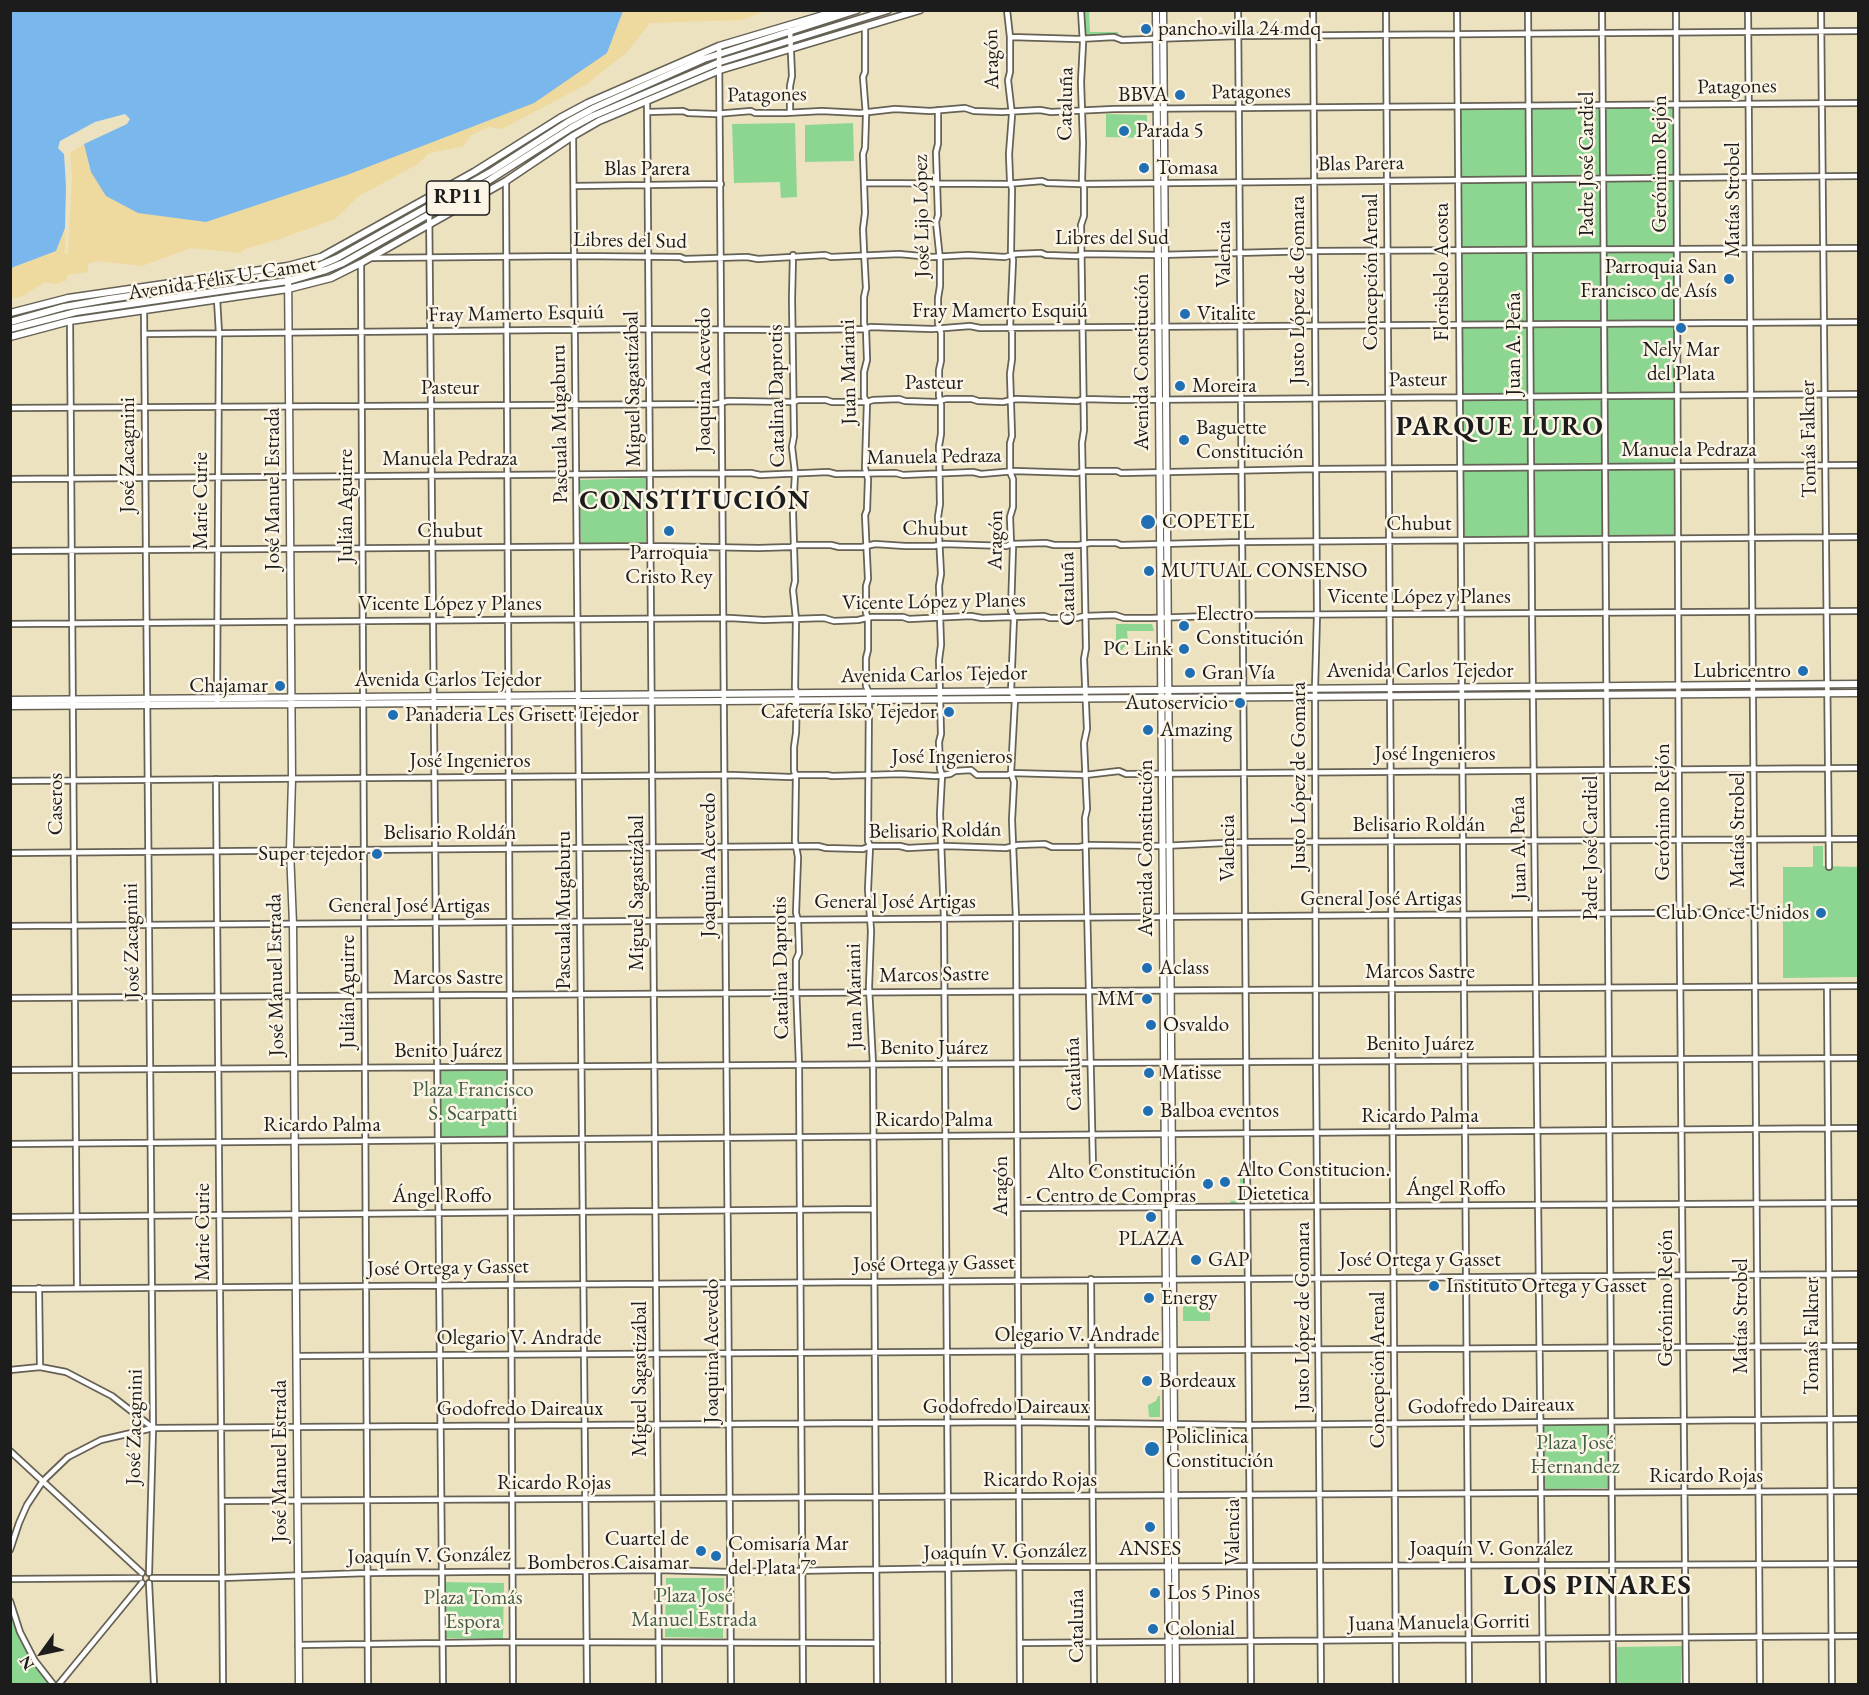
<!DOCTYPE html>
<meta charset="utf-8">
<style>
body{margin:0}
#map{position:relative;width:1869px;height:1695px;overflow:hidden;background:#ede2c0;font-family:"EB Garamond",serif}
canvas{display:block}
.frame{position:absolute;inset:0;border:12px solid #1c1c1c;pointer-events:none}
.north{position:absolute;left:12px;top:1623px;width:60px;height:60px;-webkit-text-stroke:4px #fcf5e5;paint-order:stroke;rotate:237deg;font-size:16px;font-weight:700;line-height:24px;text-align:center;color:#1c1c1c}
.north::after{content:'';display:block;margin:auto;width:21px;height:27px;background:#1c1c1c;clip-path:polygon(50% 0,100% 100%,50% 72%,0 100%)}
</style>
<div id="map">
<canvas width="1869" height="1695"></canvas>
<div class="frame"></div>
<div class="north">N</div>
</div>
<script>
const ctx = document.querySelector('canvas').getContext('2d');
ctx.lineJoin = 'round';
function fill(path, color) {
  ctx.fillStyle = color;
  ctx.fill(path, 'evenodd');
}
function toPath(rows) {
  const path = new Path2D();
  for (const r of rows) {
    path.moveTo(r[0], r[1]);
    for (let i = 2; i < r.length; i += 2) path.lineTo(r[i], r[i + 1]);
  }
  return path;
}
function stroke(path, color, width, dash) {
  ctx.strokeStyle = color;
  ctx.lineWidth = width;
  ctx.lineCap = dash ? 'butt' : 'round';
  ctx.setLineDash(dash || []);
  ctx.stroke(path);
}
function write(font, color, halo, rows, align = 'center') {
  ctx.font = font + ' "EB Garamond",serif';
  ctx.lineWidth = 5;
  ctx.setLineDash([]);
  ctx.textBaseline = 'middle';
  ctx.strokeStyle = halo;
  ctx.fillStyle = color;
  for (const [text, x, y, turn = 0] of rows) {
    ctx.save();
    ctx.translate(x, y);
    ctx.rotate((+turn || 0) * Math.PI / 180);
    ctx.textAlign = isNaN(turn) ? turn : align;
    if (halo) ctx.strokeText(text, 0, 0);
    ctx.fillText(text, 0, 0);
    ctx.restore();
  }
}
fill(toPath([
 [1082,11,1089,11,1090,32,1118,32,1118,36,1084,36],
 [1605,107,1673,107,1674,175,1606,176],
 [1531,108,1599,108,1601,175,1532,176],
 [1460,109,1526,109,1527,176,1461,177],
 [1106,114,1147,115,1147,124,1142,125,1142,138,1106,137],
 [795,123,797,197,781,198,780,182,734,183,732,124],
 [853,123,854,161,805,162,805,125],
 [1526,181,1527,248,1461,248,1460,182],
 [1531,181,1600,181,1601,247,1532,248],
 [1605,181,1673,181,1674,247,1606,247],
 [1601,252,1602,321,1533,322,1532,253],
 [1674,252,1674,320,1607,321,1606,253],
 [1526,253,1527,321,1462,322,1461,254],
 [1606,325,1675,325,1676,392,1607,393],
 [1527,326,1528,393,1462,394,1461,327],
 [1602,326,1603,393,1533,394,1532,327],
 [1601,397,1602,465,1534,465,1533,398],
 [1675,397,1676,464,1608,465,1607,398],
 [1528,398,1529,465,1463,466,1462,399],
 [1528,470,1529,537,1463,538,1462,471],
 [1602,470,1603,537,1534,538,1533,471],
 [1607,470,1675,470,1676,536,1608,537],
 [646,478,646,542,581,543,579,480],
 [1116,624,1152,624,1154,631,1127,631,1128,643,1120,652,1116,652],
 [1813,846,1823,846,1823,866,1858,867,1858,977,1783,978,1783,867,1813,867],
 [437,1067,510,1067,507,1137,439,1138],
 [1240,1178,1245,1178,1244,1203,1231,1205,1230,1198,1231,1201,1240,1200],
 [1183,1306,1210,1306,1210,1321,1183,1321],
 [1158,1396,1160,1396,1160,1417,1149,1417,1148,1405,1156,1401],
 [1542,1421,1607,1421,1608,1488,1543,1489],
 [666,1578,724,1578,723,1638,665,1637],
 [443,1582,504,1583,503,1639,442,1638],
 [11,1613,26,1650,49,1684,11,1684],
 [1682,1646,1681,1684,1616,1684,1617,1647]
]), '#8dd692');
fill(toPath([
 [623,11,765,11,742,20,650,23,627,52,587,84,502,129,489,127,470,136,464,146,429,153,418,164,359,196,335,219,280,239,245,249,240,253,191,248,142,266,96,261,88,264,88,272,68,275,66,281,55,284,45,282,21,297,11,298,11,268,56,251,65,228,65,254,68,254,72,175,70,153,84,144,91,172,607,53]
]), '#eeda9e');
fill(toPath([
 [10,11,11,10,623,11,607,53,534,103,347,175,206,222,138,213,106,196,91,172,84,144,127,124,130,119,125,114,95,122,60,141,58,148,64,154,66,186,65,228,56,251,11,268]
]), '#79b7ec');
const minor = toPath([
 [1007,10,1010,37,1010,72,1008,80,1012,115,1009,154,1010,180,1012,189,1011,251,1013,260,1010,328,1012,332,1012,359,1010,374,1012,436,1010,443,1010,472,1013,479,1013,507,1010,517,1011,544,1013,547,1011,611,1014,617,1011,691,1015,699,1011,773,1014,782,1012,820,1016,918,1020,1684],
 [1081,10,1083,43,1081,82,1083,143,1082,180,1084,188,1084,216,1081,225,1084,430,1082,443,1086,648,1084,659,1087,729,1084,743,1087,809,1085,818,1093,1167],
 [1238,10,1251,1684],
 [1313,10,1317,615,1315,688,1316,1062,1321,1684],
 [1386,10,1396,1684],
 [1457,10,1469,1684],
 [1528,10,1532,613,1543,1684],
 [1602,10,1613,1684],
 [1676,10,1679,840,1686,1684],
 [1748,10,1760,1684],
 [1821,10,1829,867],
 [865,27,865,72,863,77,866,116,865,148,863,154,865,213,863,229,864,251,866,288,864,297,864,324,866,329,867,360,864,372,864,397,867,402,865,468,868,479,867,510,865,515,868,579,866,586,866,613,868,618,868,650,866,658,866,686,869,693,868,841,870,846,868,889,871,931,869,987,873,1065,877,1684],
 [790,30,792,76,790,86,790,112],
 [1010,37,1078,39,1114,37,1122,40,1239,36,1858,31],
 [719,46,731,1684],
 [647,100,659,1684],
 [938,110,938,144,936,152,938,215,936,222,940,260,940,286,938,298,938,323,941,333,941,361,939,370,939,396,941,405,941,434,939,446,940,504,938,517,941,574,939,586,941,645,939,660,941,734,939,742,940,769,942,775,940,814,944,918,949,1684],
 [647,112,683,111,688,113,715,114,751,111,755,113,785,113,822,111,860,113,895,109,930,111,965,108,974,111,1002,112,1040,110,1051,112,1114,109,1858,103],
 [573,136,587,1684],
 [506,181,513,1684],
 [864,183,1006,184,1042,181,1047,183,1080,184,1858,176],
 [574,186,721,184],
 [429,198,443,1684],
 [793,255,792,299,794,436,792,447,795,473,793,513,795,581,793,590,796,619,795,688,797,693,796,733,794,747,794,771,796,775,795,841,798,857,796,913,798,920,799,953,796,960,796,985,799,1065,803,1684],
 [371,258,575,256,680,257,685,259,747,257,758,259,825,255,831,257,899,254,932,257,968,255,1005,257,1016,254,1041,253,1046,255,1077,256,1086,254,1158,255,1314,251,1858,248],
 [361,263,368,1684],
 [217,299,219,333,217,701],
 [144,310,153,1428,149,1573],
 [70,321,77,1288],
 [144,334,650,329,789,330,866,329,870,327,932,329,970,326,980,328,1858,322],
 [10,408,716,404,728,401,794,402,798,400,826,400,832,402,867,402,873,400,899,399,905,401,936,402,946,399,972,399,978,401,1003,402,1016,399,1078,401,1083,399,1123,400,1858,394],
 [10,479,751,473,760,475,828,472,836,474,896,473,903,475,973,472,981,474,1015,471,1077,473,1083,471,1117,471,1121,473,1316,469,1858,465],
 [10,551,651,546,759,548,791,547,795,545,831,545,839,547,862,547,875,544,905,546,934,546,944,544,1007,546,1011,544,1046,543,1054,545,1078,545,1090,543,1116,543,1121,545,1242,542,1858,537],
 [10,624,730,618,763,620,824,618,834,621,858,620,871,617,903,617,909,619,971,616,982,618,1044,616,1050,618,1077,618,1084,616,1115,615,1124,618,1151,618,1243,615,1858,611],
 [216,779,223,1684],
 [10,781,732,775,791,777,796,775,827,775,832,776,900,774,936,776,950,774,955,771,971,770,977,775,1008,775,1011,773,1085,775,1119,771,1126,774,1858,768],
 [10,853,818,846,826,848,863,849,870,846,900,846,908,848,946,846,1006,848,1018,845,1045,844,1052,847,1079,847,1090,845,1162,846,1245,842,1858,839],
 [10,926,1779,912],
 [1827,986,1832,1684],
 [10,998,1858,986],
 [10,1070,1858,1058],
 [10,1144,1858,1128],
 [1018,1208,1858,1203],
 [10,1217,873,1209],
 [1091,1279,1094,1684],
 [39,1288,40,1367],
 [10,1289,1858,1274],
 [296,1356,1858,1346],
 [10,1370,40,1367,66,1372,112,1396,153,1428],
 [10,1451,142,1573],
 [222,1501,1858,1491],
 [10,1550,19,1523,27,1505,43,1481,68,1457,101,1440,153,1428,1019,1422,1249,1425,1858,1419],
 [152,1578,222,1578,367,1573,658,1570,731,1572,1020,1567,1858,1564],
 [10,1579,140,1578],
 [149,1583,154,1684],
 [10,1601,20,1632,35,1661,53,1684],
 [1020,1643,1858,1636],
 [298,1645,513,1642,877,1643],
 [59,1684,142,1583]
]);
const major = toPath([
 [1156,10,1169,1684],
 [1163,10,1176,1684],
 [288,266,292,779,290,850,293,924,299,1684],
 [10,313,68,298,288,266,321,257,474,172,560,118,588,103,719,46,840,10],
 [10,322,64,307,109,299,288,273,316,267,337,258,492,171,568,122,594,108,704,59,857,10],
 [10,329,76,312,288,281,326,270,343,263,488,181,571,128,593,116,720,62,888,10],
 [10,337,70,321,288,289,331,278,361,263,506,181,573,136,599,121,720,70,920,10],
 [10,700,1858,684],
 [10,706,1858,693]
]);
stroke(minor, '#656155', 8);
stroke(major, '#656155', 9);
stroke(minor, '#fff', 4.5);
stroke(major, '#fff', 6);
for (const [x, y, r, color] of [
 [1146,29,6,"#1f6fb2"],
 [1180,95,6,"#1f6fb2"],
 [1124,131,6,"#1f6fb2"],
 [1144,168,6,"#1f6fb2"],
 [1729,279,6,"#1f6fb2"],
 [1185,314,6,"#1f6fb2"],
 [1681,328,6,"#1f6fb2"],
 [1180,386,6,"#1f6fb2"],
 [1184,440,6,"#1f6fb2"],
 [1148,522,8,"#1f6fb2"],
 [669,531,6,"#1f6fb2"],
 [1149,571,6,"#1f6fb2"],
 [1184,626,6,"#1f6fb2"],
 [1184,649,6,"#1f6fb2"],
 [1803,671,6,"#1f6fb2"],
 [1190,673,6,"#1f6fb2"],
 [280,686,6,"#1f6fb2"],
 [1240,703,6,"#1f6fb2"],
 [949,712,6,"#1f6fb2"],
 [393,715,6,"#1f6fb2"],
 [1148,730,6,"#1f6fb2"],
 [377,854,6,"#1f6fb2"],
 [1821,913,6,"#1f6fb2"],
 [1147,968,6,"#1f6fb2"],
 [1147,999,6,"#1f6fb2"],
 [1151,1025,6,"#1f6fb2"],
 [1149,1073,6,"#1f6fb2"],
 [1148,1111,6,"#1f6fb2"],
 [1225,1182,6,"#1f6fb2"],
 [1208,1184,6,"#1f6fb2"],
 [1151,1217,6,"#1f6fb2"],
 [1196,1260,6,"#1f6fb2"],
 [1434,1286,6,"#1f6fb2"],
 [1149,1298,6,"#1f6fb2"],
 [1147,1381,6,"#1f6fb2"],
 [1152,1449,8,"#1f6fb2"],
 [1150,1527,6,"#1f6fb2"],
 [701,1551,6,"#1f6fb2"],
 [716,1556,6,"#1f6fb2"],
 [1155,1593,6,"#1f6fb2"],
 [1153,1629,6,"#1f6fb2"]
]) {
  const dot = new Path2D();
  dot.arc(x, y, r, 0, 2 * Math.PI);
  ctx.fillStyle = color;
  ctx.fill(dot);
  stroke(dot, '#fcf5e5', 2);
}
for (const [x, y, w] of [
 [458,198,63]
]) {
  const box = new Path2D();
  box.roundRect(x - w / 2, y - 17, w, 34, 4.5);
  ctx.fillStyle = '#fcf5e5';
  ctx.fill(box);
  stroke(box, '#1c1c1c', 1.5);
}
write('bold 20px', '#1c1c1c', null, [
 ["RP11",458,198]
]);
write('21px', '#1c1c1c', '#fcf5e5', [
 ["pancho villa 24 mdq",1158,29],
 ["BBVA",1168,95,"right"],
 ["Parada 5",1136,131],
 ["Tomasa",1156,168],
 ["Parroquia San",1717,267,"right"],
 ["Francisco de Asís",1717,291,"right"],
 ["Vitalite",1197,314],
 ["Nely Mar",1681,350,"center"],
 ["del Plata",1681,374,"center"],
 ["Moreira",1192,386],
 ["Baguette",1196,428],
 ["Constitución",1196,452],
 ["COPETEL",1162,522],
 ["Parroquia",669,553,"center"],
 ["Cristo Rey",669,577,"center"],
 ["MUTUAL CONSENSO",1161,571],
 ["Electro",1196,614],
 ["Constitución",1196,638],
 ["PC Link",1172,649,"right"],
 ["Lubricentro",1791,671,"right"],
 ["Gran Vía",1202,673],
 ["Chajamar",268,686,"right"],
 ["Autoservicio",1228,703,"right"],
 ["Cafetería Isko Tejedor",937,712,"right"],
 ["Panaderia Les Grisett Tejedor",405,715],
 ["Amazing",1160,730],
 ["Super tejedor",365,854,"right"],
 ["Club Once Unidos",1809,913,"right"],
 ["Aclass",1159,968],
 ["MM",1135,999,"right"],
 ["Osvaldo",1163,1025],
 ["Matisse",1161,1073],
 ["Balboa eventos",1160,1111],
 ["Alto Constitucion.",1237,1170],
 ["Dietetica",1237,1194],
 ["Alto Constitución",1196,1172,"right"],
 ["- Centro de Compras",1196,1196,"right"],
 ["PLAZA",1151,1239,"center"],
 ["GAP",1208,1260],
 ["Instituto Ortega y Gasset",1446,1286],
 ["Energy",1161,1298],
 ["Bordeaux",1159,1381],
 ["Policlinica",1166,1437],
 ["Constitución",1166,1461],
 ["Cuartel de",689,1539,"right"],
 ["Bomberos Caisamar",689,1563,"right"],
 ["Comisaría Mar",728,1544],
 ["del Plata 7°",728,1568],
 ["ANSES",1150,1549,"center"],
 ["Los 5 Pinos",1167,1593],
 ["Colonial",1165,1629]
], 'left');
write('21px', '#1c1c1c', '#fcf5e5', [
 ["Aragón",992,59,-91],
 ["Patagones",1737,87,-1],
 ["Patagones",1251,92,-1],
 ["Patagones",767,95,-1],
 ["Cataluña",1066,104,-89],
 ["Blas Parera",1361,164,-1],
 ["Padre José Cardiel",1587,164,-90],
 ["Gerónimo Rejón",1660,164,-90],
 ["Blas Parera",647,169],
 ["Matías Strobel",1733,200,-90],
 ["José Lijo López",922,216,-91],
 ["Libres del Sud",1112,238],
 ["Libres del Sud",630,241,1],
 ["Valencia",1224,254,-90],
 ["Concepción Arenal",1371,272,-90],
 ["Florisbelo Acosta",1442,272,-90],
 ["Avenida Félix U. Camet",222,279,-9],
 ["Justo López de Gomara",1298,290,-90],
 ["Fray Mamerto Esquiú",1000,311],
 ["Fray Mamerto Esquiú",516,314,-1],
 ["Juan A. Peña",1514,344,-90],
 ["Avenida Constitución",1142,362,-90],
 ["Juan Mariani",849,372,-91],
 ["Joaquina Acevedo",704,380,-90],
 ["Pasteur",1418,380,-1],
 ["Pasteur",934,383],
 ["Pasteur",450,388],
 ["Miguel Sagastizábal",633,389,-91],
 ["Catalina Daprotis",777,396,-91],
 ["Pascuala Mugaburu",560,424,-91],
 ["Tomás Falkner",1809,439,-91],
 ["Manuela Pedraza",1689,450],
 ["José Zacagnini",128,455,-90],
 ["Manuela Pedraza",934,457,-1],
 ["Manuela Pedraza",450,459],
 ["José Manuel Estrada",273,489,-90],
 ["Marie Curie",201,501,-90],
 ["Julián Aguirre",346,506,-90],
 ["Chubut",1419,524],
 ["Chubut",935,529,1],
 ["Chubut",450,531],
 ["Aragón",996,540,-89],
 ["Cataluña",1068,589,-91],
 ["Vicente López y Planes",1419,597],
 ["Vicente López y Planes",934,602,-1],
 ["Vicente López y Planes",450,604],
 ["Avenida Carlos Tejedor",1420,671],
 ["Avenida Carlos Tejedor",934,675,-1],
 ["Avenida Carlos Tejedor",448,680],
 ["José Ingenieros",1435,754],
 ["José Ingenieros",952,757],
 ["José Ingenieros",470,761],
 ["Justo López de Gomara",1299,776,-90],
 ["Caseros",56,804,-90],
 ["Gerónimo Rejón",1663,812,-90],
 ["Belisario Roldán",1419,825],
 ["Matías Strobel",1738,830,-90],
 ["Belisario Roldán",935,831,-1],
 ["Belisario Roldán",450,833],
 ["Avenida Constitución",1146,848,-90],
 ["Valencia",1228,848,-90],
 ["Juan A. Peña",1519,848,-91],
 ["Padre José Cardiel",1591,848,-90],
 ["Joaquina Acevedo",709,865,-90],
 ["Miguel Sagastizábal",637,893,-90],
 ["General José Artigas",1381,899],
 ["General José Artigas",895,902],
 ["General José Artigas",409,906],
 ["Pascuala Mugaburu",564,910,-90],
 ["José Zacagnini",132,941,-91],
 ["Catalina Daprotis",781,968,-91],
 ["Marcos Sastre",1420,972],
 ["José Manuel Estrada",276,975,-91],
 ["Marcos Sastre",934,975,-1],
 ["Marcos Sastre",448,978],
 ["Julián Aguirre",348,992,-90],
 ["Juan Mariani",855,996,-91],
 ["Benito Juárez",1420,1044],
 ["Benito Juárez",934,1048],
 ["Benito Juárez",448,1051],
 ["Cataluña",1074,1074,-92],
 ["Ricardo Palma",1420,1116],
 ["Ricardo Palma",934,1120],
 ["Ricardo Palma",322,1125],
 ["Aragón",1001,1186,-90],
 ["Ángel Roffo",1456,1189],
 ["Ángel Roffo",442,1196],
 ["Marie Curie",203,1232,-90],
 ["José Ortega y Gasset",1420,1260],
 ["José Ortega y Gasset",934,1264,-1],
 ["José Ortega y Gasset",448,1268,-1],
 ["Gerónimo Rejón",1666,1298,-90],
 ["Justo López de Gomara",1303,1316,-90],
 ["Matías Strobel",1741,1316,-90],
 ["Olegario V. Andrade",1077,1335],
 ["Tomás Falkner",1812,1336,-90],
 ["Olegario V. Andrade",519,1338],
 ["Joaquina Acevedo",712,1351,-90],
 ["Concepción Arenal",1378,1370,-90],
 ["Miguel Sagastizábal",640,1379,-90],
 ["Godofredo Daireaux",1491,1406,-1],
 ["Godofredo Daireaux",1006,1407],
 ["Godofredo Daireaux",520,1409],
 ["José Zacagnini",135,1427,-89],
 ["José Manuel Estrada",280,1461,-90],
 ["Ricardo Rojas",1706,1476],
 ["Ricardo Rojas",1040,1480],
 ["Ricardo Rojas",554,1483],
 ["Valencia",1233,1532,-90],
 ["Joaquín V. González",1491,1549],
 ["Joaquín V. González",1005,1552,-1],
 ["Joaquín V. González",429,1556,-1],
 ["Juana Manuela Gorriti",1439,1623,-1],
 ["Cataluña",1077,1626,-90]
]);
write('21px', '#445d45', '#fcf5e5', [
 ["Plaza Francisco",473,1090],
 ["S. Scarpatti",473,1114],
 ["Plaza José",1575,1443],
 ["Hernandez",1575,1467],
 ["Plaza José",694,1596],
 ["Manuel Estrada",694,1620],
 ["Plaza Tomás",473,1598],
 ["Espora",473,1622]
]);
ctx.letterSpacing = '1.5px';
write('bold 27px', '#1c1c1c', '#fcf5e5', [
 ["PARQUE LURO",1500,428],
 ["CONSTITUCIÓN",695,502],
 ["LOS PINARES",1598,1587]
]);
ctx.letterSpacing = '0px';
</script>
